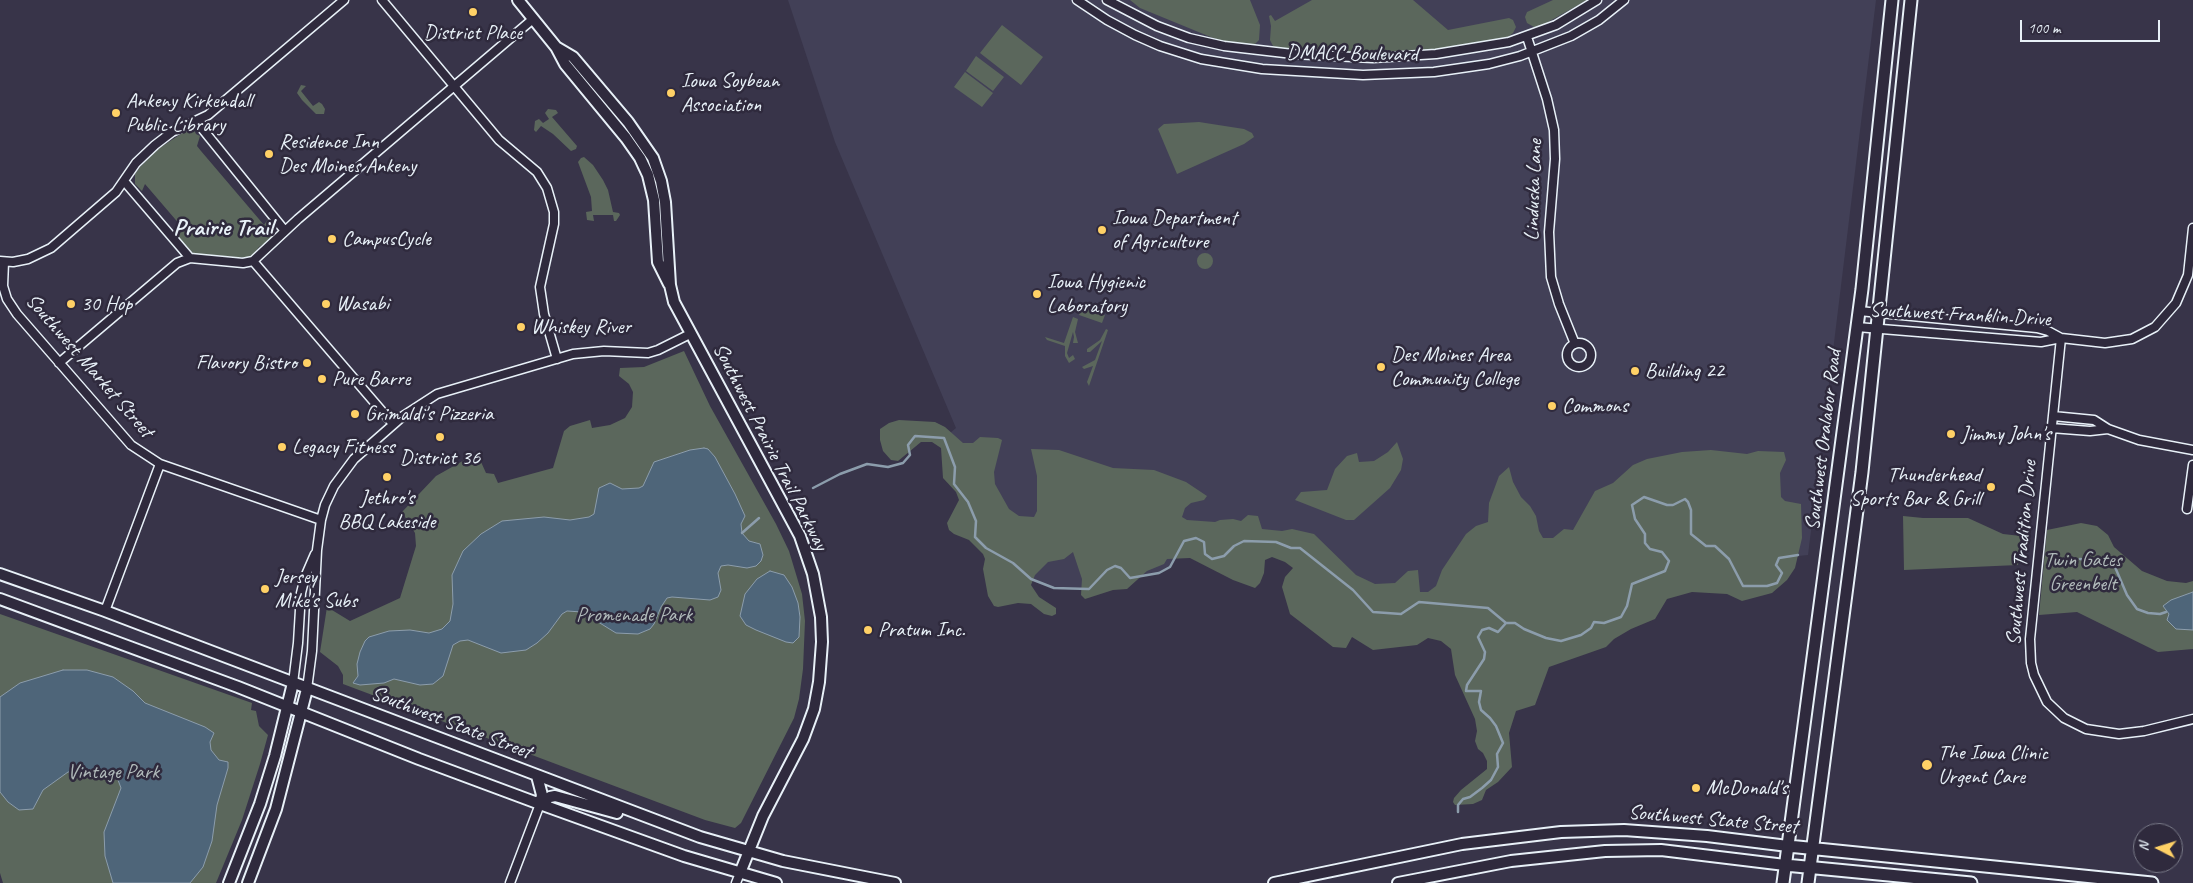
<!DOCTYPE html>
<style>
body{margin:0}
#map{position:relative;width:2193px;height:883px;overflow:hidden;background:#383449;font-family:Caveat,sans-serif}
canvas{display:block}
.north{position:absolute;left:2133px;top:823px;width:50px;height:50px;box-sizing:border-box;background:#2f2a3d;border:1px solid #797a88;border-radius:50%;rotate:275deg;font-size:14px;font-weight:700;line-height:20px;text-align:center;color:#e8f1f8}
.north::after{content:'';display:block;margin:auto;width:18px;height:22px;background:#ffd166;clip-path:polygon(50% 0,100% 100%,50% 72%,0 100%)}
.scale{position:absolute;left:2020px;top:20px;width:140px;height:22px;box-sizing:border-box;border:2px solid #e8f1f8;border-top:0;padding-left:6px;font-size:15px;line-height:18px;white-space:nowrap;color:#e8f1f8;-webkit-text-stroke:4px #2f2a3d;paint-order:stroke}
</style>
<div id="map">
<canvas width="2193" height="883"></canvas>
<div class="north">N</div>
<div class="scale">100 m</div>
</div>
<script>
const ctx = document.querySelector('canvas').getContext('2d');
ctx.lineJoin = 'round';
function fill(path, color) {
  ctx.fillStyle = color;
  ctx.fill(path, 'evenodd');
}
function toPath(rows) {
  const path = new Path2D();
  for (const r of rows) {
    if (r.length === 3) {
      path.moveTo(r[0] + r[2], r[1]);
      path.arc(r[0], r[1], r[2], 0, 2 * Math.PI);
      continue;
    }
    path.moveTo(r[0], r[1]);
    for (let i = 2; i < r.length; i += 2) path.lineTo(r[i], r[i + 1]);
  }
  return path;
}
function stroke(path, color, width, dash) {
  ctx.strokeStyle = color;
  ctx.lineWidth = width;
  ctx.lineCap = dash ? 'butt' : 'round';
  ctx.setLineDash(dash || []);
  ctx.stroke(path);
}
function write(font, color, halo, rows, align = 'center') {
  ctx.font = font + ' Caveat,sans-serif';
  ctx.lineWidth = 5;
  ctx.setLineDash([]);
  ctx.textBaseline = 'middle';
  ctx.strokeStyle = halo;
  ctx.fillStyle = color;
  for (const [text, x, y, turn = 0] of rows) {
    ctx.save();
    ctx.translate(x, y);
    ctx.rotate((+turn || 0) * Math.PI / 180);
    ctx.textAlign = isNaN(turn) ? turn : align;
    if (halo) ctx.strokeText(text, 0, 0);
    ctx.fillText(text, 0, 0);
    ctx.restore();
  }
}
fill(toPath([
 [788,0,1876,0,1808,555,1779,558,1632,505,1419,602,1320,564,1184,541,1170,567,1159,573,1089,589,1074,590,1054,588,1031,579,944,438,956,428,835,142],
 [1785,865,1971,883,1783,883]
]), '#424057');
fill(toPath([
 [1130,0,1250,0,1260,25,1259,40,1255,44,1250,45,1218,40,1140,8],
 [1312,0,1413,0,1448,30,1509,18,1513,20,1516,27,1513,33,1508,37,1464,46,1406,53,1345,53,1280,49,1273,46,1270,40,1271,26,1269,16,1271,15,1275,21],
 [1553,0,1587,0,1541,26,1534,27,1527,23,1525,17,1527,12],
 [1002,25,1043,57,1021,85,980,53],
 [976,56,1004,77,993,91,966,71],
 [965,72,993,93,982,107,954,87],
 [301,85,306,86,301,91,313,106,319,102,322,104,325,109,324,114,316,114,302,100,297,93],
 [548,109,556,110,558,113,552,117,577,146,576,149,571,151,553,134,541,126,536,132,534,130,535,121,539,119,543,123,549,119,545,113],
 [1199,122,1244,129,1252,133,1254,137,1244,144,1177,174,1158,129,1164,124],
 [187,130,194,130,196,134,200,136,197,146,201,151,264,225,268,219,274,227,275,237,259,247,250,258,194,254,178,237,181,226,145,184,142,191,135,184,135,174,140,167,158,149],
 [584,157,593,165,603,180,608,190,613,212,619,213,620,215,616,221,614,221,613,215,593,215,594,221,587,220,586,212,592,211,591,197,578,162,581,158],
 [1205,261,8],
 [1082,307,1105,315,1102,323,1079,315],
 [1073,317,1078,319,1075,332,1078,343,1073,343,1074,337,1073,332,1067,353,1069,358,1073,355,1075,359,1069,363,1065,356,1065,346,1047,340,1045,337,1064,343],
 [1106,329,1108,330,1089,386,1087,382,1093,366,1084,369,1082,367,1095,360,1102,341,1090,352,1087,352,1087,349,1100,340],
 [684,351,710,406,776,524,789,551,802,594,805,621,803,669,799,699,794,718,741,823,735,828,705,820,343,684,343,675,338,666,320,652,327,607,350,621,400,598,416,546,415,533,402,512,436,476,477,453,486,473,494,474,498,483,553,468,564,431,570,426,590,420,592,428,610,425,625,418,632,407,633,392,629,384,619,376,620,368,644,367],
 [899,420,935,422,945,427,963,443,973,443,980,437,998,438,1002,440,994,472,995,484,1009,509,1019,516,1034,517,1037,511,1037,476,1031,449,1059,450,1113,468,1154,470,1186,482,1207,496,1204,500,1191,503,1185,508,1182,517,1187,520,1215,522,1220,520,1233,519,1241,521,1248,515,1258,516,1262,529,1282,531,1292,529,1314,534,1356,575,1375,584,1395,583,1408,571,1418,570,1420,592,1428,592,1436,586,1442,570,1466,534,1476,526,1488,522,1489,503,1499,476,1509,467,1513,482,1521,497,1530,506,1536,516,1539,531,1543,538,1553,538,1564,529,1573,530,1595,491,1613,483,1633,465,1647,459,1682,452,1711,450,1747,454,1758,451,1784,452,1786,460,1780,473,1781,497,1785,501,1801,504,1802,538,1795,568,1787,580,1772,593,1742,601,1727,594,1692,592,1667,599,1655,619,1631,629,1614,639,1606,647,1549,667,1535,705,1516,711,1509,733,1512,767,1498,782,1486,790,1482,800,1473,804,1455,805,1453,802,1454,798,1461,790,1487,769,1487,761,1483,753,1478,749,1475,741,1477,731,1475,719,1455,675,1451,649,1441,641,1428,638,1417,645,1373,650,1352,637,1346,648,1333,647,1290,614,1282,587,1285,577,1293,568,1285,562,1272,557,1265,560,1264,573,1260,583,1255,588,1233,580,1190,558,1167,559,1164,564,1147,571,1127,589,1113,590,1085,599,1081,595,1082,579,1073,552,1064,559,1048,562,1035,575,1031,585,1039,597,1056,608,1056,614,1052,616,1044,614,1031,604,1018,603,998,607,994,606,988,596,983,569,985,559,983,554,969,540,954,534,949,530,947,523,959,500,956,492,943,478,941,448,932,442,921,442,898,461,891,460,883,451,880,440,880,429,889,423],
 [1397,442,1403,459,1401,470,1390,488,1354,520,1346,520,1295,500,1301,492,1327,490,1335,469,1347,456,1357,453,1359,462,1374,461,1388,452],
 [1903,516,1923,518,1968,518,2003,534,2021,536,2018,565,1904,570],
 [2081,523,2097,526,2108,535,2114,547,2142,571,2167,581,2186,583,2193,581,2193,649,2158,652,2077,612,2039,615,2047,530],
 [0,614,252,703,251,710,256,711,259,726,268,735,260,764,242,820,216,883,3,883,0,873]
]), '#5b675c');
const water = toPath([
 [704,448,708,449,715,457,735,494,745,516,741,524,742,533,749,541,760,544,763,555,761,561,756,566,747,568,728,565,721,566,718,573,721,590,718,597,710,600,672,597,667,598,661,607,654,624,650,629,638,634,616,633,582,612,567,611,562,614,548,633,537,643,526,650,501,653,468,640,460,641,453,645,443,676,433,684,420,685,394,679,384,683,360,685,353,683,358,676,357,664,360,652,365,641,369,637,389,631,410,630,429,633,442,629,450,621,453,604,452,575,463,551,481,534,502,521,544,517,570,520,589,517,594,514,599,488,610,483,622,489,639,488,643,486,654,462,690,450,704,448],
 [770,571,784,575,792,587,798,603,800,617,799,637,793,643,786,642,756,630,746,625,740,616,745,594,757,579,770,571],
 [2193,592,2193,630,2176,629,2167,620,2169,614,2163,606,2171,600,2193,592],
 [63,670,87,670,113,677,133,691,145,703,205,727,214,733,210,742,211,750,219,760,228,762,228,768,217,805,212,841,203,867,190,883,113,883,105,856,104,832,121,788,118,780,108,772,90,770,68,772,43,790,33,809,19,810,8,802,0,792,0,697,20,683,63,670]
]);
fill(water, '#4e6579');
stroke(water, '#8c9dac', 1);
stroke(toPath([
 [813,488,840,474,867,464,888,467,903,463,910,455,908,445,915,436,944,438,955,467,954,484,968,502,976,521,975,537,986,548,1013,563,1031,579,1054,588,1089,589,1107,570,1115,566,1121,568,1130,578,1159,573,1170,567,1184,541,1196,538,1204,542,1205,554,1212,559,1224,556,1234,546,1244,541,1276,542,1291,548,1300,548,1353,590,1373,612,1401,614,1419,602,1488,608,1506,623,1515,623,1524,629,1546,638,1561,641,1581,635,1591,628,1594,622,1604,623,1621,617,1627,606,1632,584,1665,571,1669,561,1662,552,1650,549,1645,543,1645,534,1635,519,1632,505,1644,497,1667,505,1673,505,1685,499,1688,502,1691,510,1691,534,1706,546,1715,546,1729,559,1743,586,1767,586,1777,583,1782,573,1776,565,1779,558,1798,555],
 [742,533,759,518],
 [2080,559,2104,562,2115,567,2127,595,2137,609,2148,613,2160,614,2166,612],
 [1458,812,1458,805,1463,799,1470,797,1482,788,1491,780,1498,767,1497,754,1503,743,1496,726,1490,718,1481,710,1479,702,1481,691,1466,691,1467,685,1484,659,1485,652,1478,637,1482,630,1489,628,1498,632,1506,623]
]), '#8c9dac', 2.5);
const street = toPath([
 [382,0,499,140,537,172,547,188,554,212,554,224,540,287,544,314,557,359],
 [1077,0,1107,20,1135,35,1160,46,1201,59,1262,69,1363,75,1434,72,1489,64,1520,56,1571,36,1599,20,1624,0],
 [1107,0,1157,26,1189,38,1224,46,1293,54,1373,58,1436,54,1509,42,1556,25,1597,0],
 [1527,37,1547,99,1554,130,1555,159,1549,232,1551,277,1559,304,1575,344],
 [196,121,285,231],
 [124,181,190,258],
 [0,261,13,262,28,259,51,248,116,192,136,163,155,145,172,132,208,115,344,0],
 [253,261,393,424],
 [4,262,3,286,7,299,17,314,131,445,160,464,321,520],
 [1859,311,2037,328,2048,331,2061,338],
 [1857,327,2041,342,2061,338,2105,343,2132,339,2155,327,2176,303,2188,275,2193,228],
 [2061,338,2030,639,2031,663,2034,675,2047,702,2064,718,2086,729,2119,734,2144,731,2193,719],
 [1579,355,12],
 [59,363,177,263,190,258,243,263,253,261,298,219,533,19],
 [2053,416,2094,420,2108,429,2139,440,2193,450],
 [2051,428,2090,431,2108,429],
 [2187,509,2193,465],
 [105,611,160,464],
 [293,683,298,643,301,593,305,577,315,554],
 [307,689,312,651,317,550,321,520,325,505,334,486,354,459,403,416,437,394,573,354,604,351,648,353,658,350,690,334],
 [510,883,540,804],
 [736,883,740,873]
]);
const secondary = toPath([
 [518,0,556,47,565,64,626,138,640,158,648,175,654,200,658,262,669,284],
 [556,47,573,57,628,122,653,158,661,181,665,202,670,285,674,302,800,536,813,574,821,617,822,642,819,682,814,709,803,739,763,816,740,873],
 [0,574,105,611,700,837,783,861,895,883],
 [0,599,238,687,419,759,540,804,684,856,776,883],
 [537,776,542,795,540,804],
 [540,804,550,797,555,796,617,813],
 [229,883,260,804,275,756,293,683],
 [248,883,276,809,307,689],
 [1274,883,1462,844,1561,832,1624,830,1707,836,1788,846],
 [1398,883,1511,861,1605,851,1661,850,1785,865]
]);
const primary = toPath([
 [1788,846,2152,883],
 [1785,865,1971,883],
 [1783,883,1862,289,1892,0],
 [1808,883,1862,472,1911,0]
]);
stroke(street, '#e8f1f8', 11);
stroke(secondary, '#e8f1f8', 14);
stroke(primary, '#e8f1f8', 15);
stroke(street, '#2f2a3d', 8);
stroke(secondary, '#2f2a3d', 10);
stroke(primary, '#2f2a3d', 11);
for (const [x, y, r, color] of [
 [473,12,5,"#ffd166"],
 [671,93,5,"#ffd166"],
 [116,113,5,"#ffd166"],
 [269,154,5,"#ffd166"],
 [1102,230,5,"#ffd166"],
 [332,239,5,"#ffd166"],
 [1037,294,5,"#ffd166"],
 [71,304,5,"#ffd166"],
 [326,304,5,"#ffd166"],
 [521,327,5,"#ffd166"],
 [307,363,5,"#ffd166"],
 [1381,367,5,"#ffd166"],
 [1635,371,5,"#ffd166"],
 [322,379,5,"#ffd166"],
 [1552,406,5,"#ffd166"],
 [355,414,5,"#ffd166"],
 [1951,434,5,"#ffd166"],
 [440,437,5,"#ffd166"],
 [282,447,5,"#ffd166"],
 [387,477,5,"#ffd166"],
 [1991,487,5,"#ffd166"],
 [265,589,5,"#ffd166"],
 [868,630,5,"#ffd166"],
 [1927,765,6,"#ffd166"],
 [1696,788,5,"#ffd166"]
]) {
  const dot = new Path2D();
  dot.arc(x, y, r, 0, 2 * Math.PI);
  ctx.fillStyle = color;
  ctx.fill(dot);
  stroke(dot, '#2f2a3d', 2);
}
write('21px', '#e8f1f8', '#2f2a3d', [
 ["District Place",473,33,"center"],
 ["Iowa Soybean",681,81],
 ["Association",681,105],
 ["Ankeny Kirkendall",126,101],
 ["Public Library",126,125],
 ["Residence Inn",279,142],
 ["Des Moines Ankeny",279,166],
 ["Iowa Department",1112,218],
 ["of Agriculture",1112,242],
 ["CampusCycle",342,239],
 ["Iowa Hygienic",1047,282],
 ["Laboratory",1047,306],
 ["30 Hop",81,304],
 ["Wasabi",336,304],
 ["Whiskey River",531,327],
 ["Des Moines Area",1391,355],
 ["Community College",1391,379],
 ["Flavory Bistro",297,363,"right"],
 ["Building 22",1645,371],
 ["Pure Barre",332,379],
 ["Commons",1562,406],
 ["Grimaldi's Pizzeria",365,414],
 ["Jimmy John's",1961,434],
 ["Legacy Fitness",292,447],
 ["District 36",440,458,"center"],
 ["Thunderhead",1981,475,"right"],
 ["Sports Bar & Grill",1981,499,"right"],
 ["Jethro's",387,498,"center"],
 ["BBQ Lakeside",387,522,"center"],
 ["Jersey",275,577],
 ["Mike's Subs",275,601],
 ["Pratum Inc.",878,630],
 ["The Iowa Clinic",1938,753],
 ["Urgent Care",1938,777],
 ["McDonald's",1706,788]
], 'left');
write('21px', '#e8f1f8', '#2f2a3d', [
 ["DMACC Boulevard",1352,54,1],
 ["Linduska Lane",1534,190,-88],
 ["Southwest Franklin Drive",1960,315,3],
 ["Southwest Market Street",89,366,49],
 ["Southwest Oralabor Road",1824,440,-83],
 ["Southwest Prairie Trail Parkway",770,447,63],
 ["Southwest Tradition Drive",2022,553,-85],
 ["Southwest State Street",451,723,21],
 ["Southwest State Street",1713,820,5]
]);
write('21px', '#b0baba', '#2f2a3d', [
 ["Twin Gates",2083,560],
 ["Greenbelt",2083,584],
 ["Promenade Park",634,615],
 ["Vintage Park",113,772]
]);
write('bold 24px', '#e8f1f8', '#2f2a3d', [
 ["Prairie Trail",223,229]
]);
</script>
